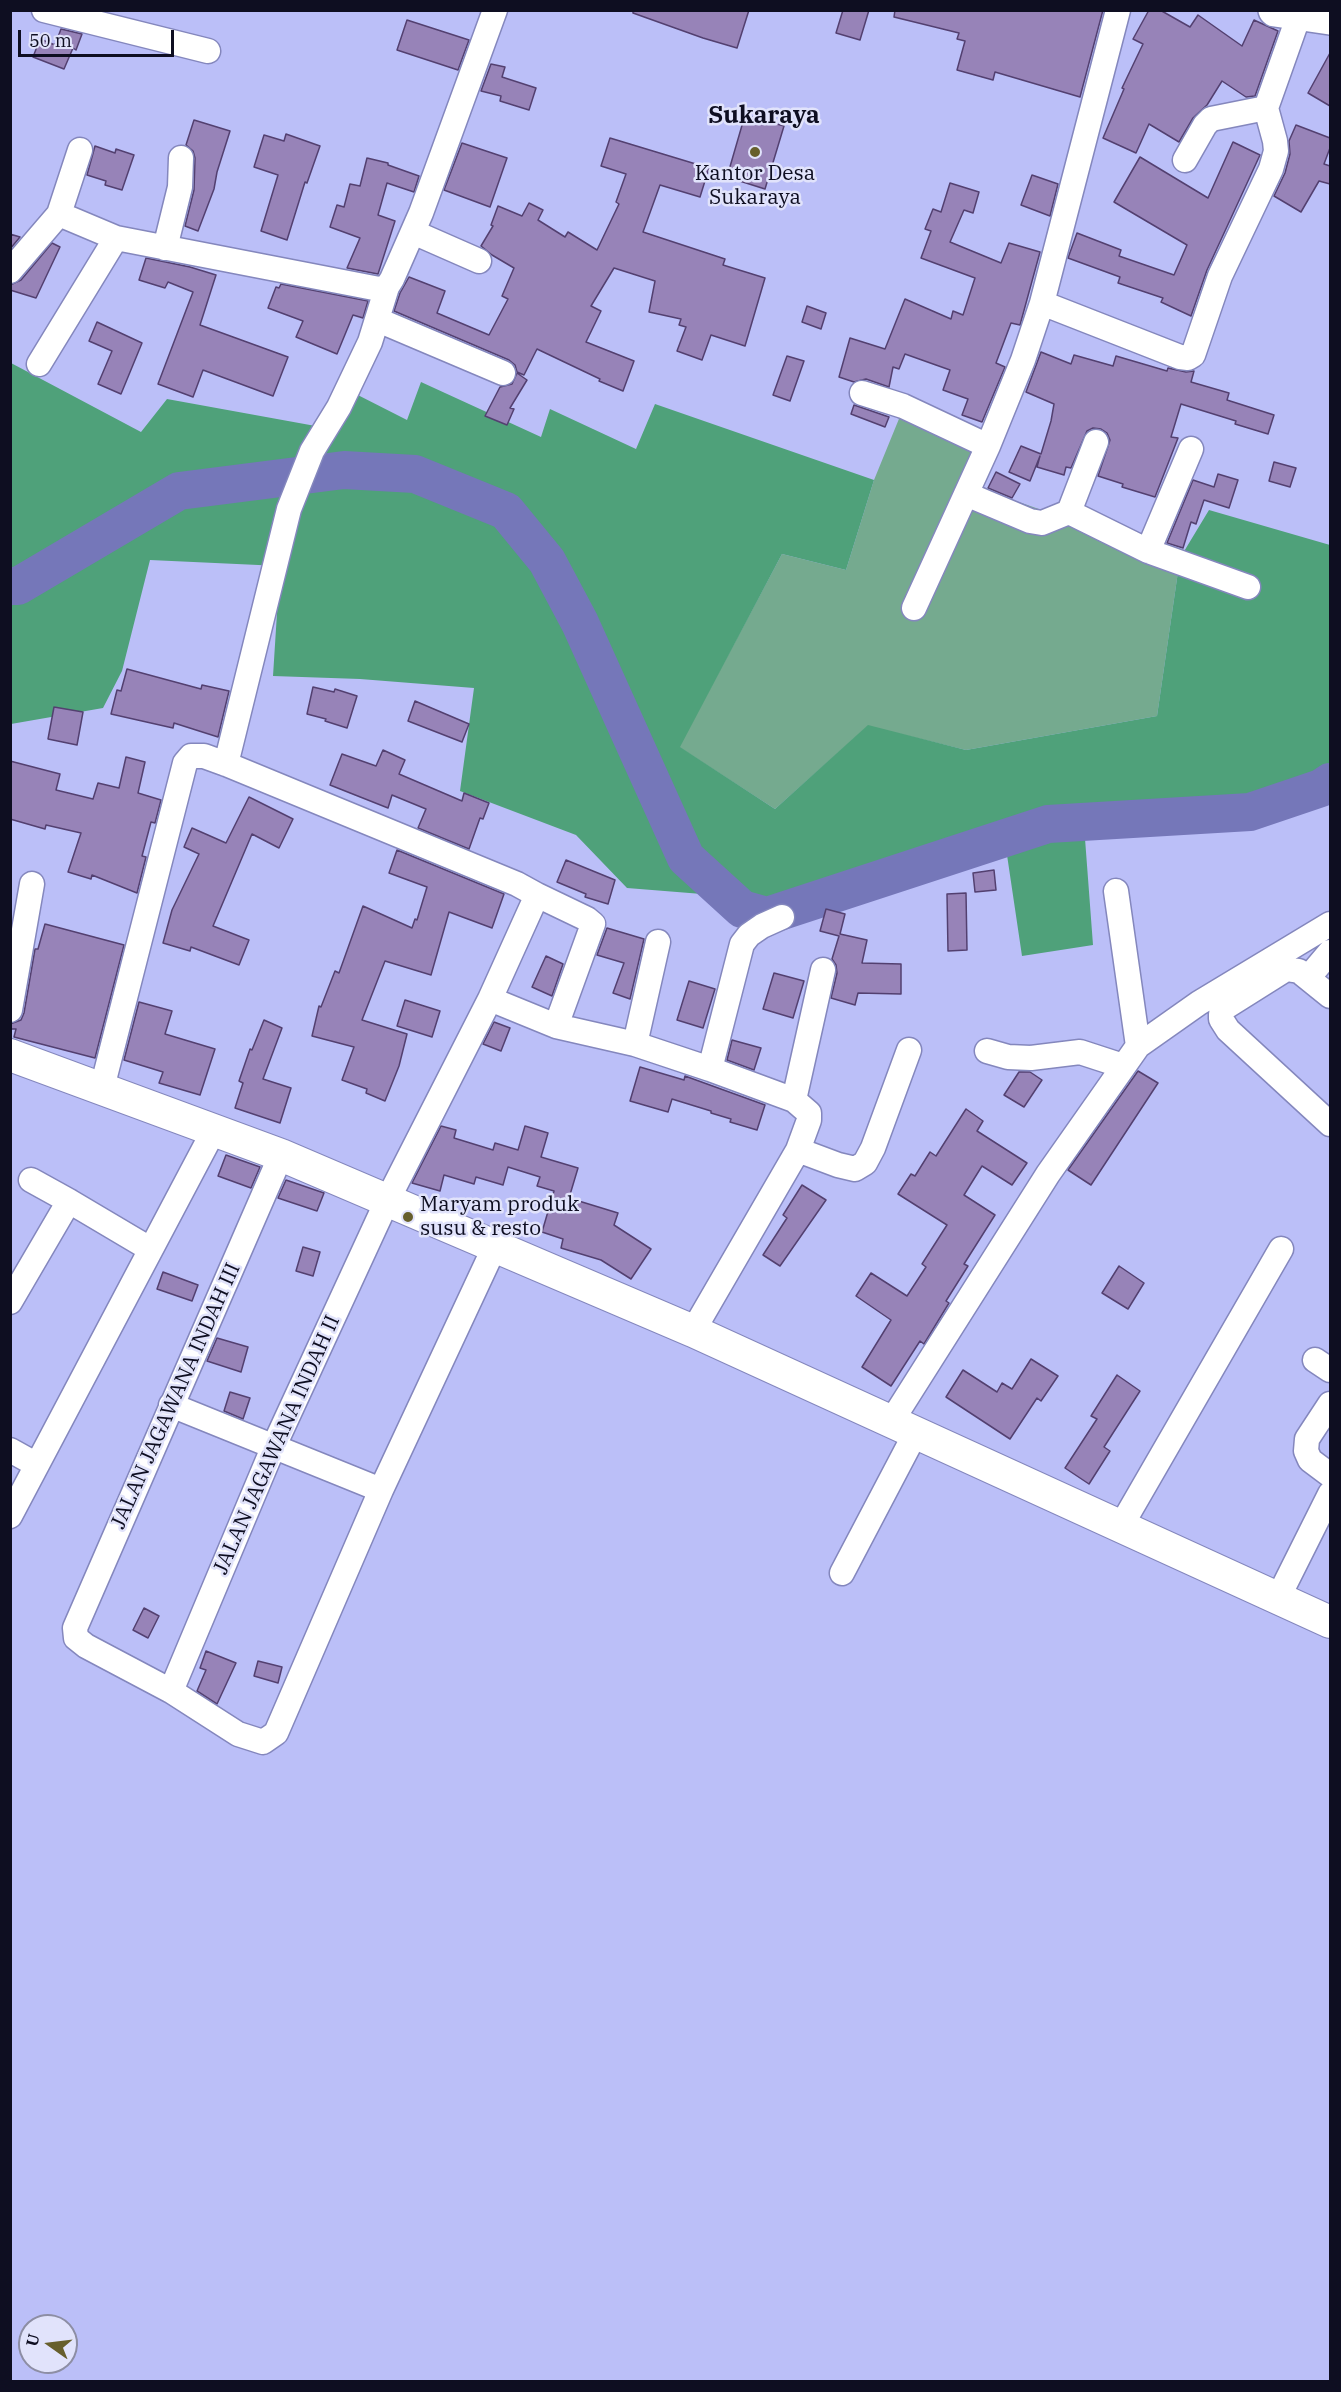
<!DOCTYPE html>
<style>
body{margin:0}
#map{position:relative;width:1341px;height:2392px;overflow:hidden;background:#bbbff8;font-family:"IBM Plex Serif",serif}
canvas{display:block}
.frame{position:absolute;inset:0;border:12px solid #0e0e21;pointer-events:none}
.north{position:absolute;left:18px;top:2314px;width:60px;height:60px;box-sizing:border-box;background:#e1e3fb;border:2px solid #8d8ea4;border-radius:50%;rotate:284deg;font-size:16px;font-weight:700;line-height:24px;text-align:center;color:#0e0e21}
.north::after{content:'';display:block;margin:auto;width:21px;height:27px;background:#675f2c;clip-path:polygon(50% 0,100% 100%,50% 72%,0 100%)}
.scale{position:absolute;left:18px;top:30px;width:156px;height:27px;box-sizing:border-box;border:3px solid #0e0e21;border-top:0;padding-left:8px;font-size:18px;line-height:21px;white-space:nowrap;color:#0e0e21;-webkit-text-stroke:4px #e1e3fb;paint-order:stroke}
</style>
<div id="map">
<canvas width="1341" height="2392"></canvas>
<div class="frame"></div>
<div class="north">U</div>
<div class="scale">50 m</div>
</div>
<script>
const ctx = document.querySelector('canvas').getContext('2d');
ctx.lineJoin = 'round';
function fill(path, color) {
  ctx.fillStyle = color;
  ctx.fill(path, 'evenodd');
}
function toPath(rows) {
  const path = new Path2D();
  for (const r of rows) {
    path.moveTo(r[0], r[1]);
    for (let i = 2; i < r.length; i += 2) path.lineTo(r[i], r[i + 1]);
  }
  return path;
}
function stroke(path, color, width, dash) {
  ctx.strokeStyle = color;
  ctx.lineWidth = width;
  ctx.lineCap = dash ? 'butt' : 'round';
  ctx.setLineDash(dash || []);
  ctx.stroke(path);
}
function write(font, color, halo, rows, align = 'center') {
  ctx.font = font + ' "IBM Plex Serif",serif';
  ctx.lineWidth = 5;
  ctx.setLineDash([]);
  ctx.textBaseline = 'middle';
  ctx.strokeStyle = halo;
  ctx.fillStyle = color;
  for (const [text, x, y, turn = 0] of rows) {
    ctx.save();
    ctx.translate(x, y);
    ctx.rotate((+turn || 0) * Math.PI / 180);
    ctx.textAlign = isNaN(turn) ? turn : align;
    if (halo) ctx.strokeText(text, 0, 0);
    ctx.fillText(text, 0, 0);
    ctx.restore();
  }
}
fill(toPath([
 [903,409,980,442,964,483,1180,558,1157,716,966,750,868,726,775,809,679,747,782,554,846,570,874,480]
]), '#75aa8f');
fill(toPath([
 [11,363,141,432,167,399,321,427,344,388,407,420,421,382,541,437,550,409,636,449,655,404,874,480,846,570,782,554,680,747,775,809,868,725,966,750,1157,716,1180,558,1209,510,1330,545,1330,802,1157,822,1083,812,1093,945,1022,956,1003,828,899,868,827,904,627,888,576,835,460,791,474,688,360,679,273,676,280,566,150,560,122,671,103,708,11,724]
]), '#4fa17a');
stroke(toPath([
 [10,586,18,586,179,491,344,470,415,474,506,511,547,561,580,623,686,858,742,909,767,916,1048,824,1250,812,1321,788,1330,782]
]), '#7577b9', 38);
const building = toPath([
 [633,10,749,10,737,48,703,38,633,13,633,10],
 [843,10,869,10,860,40,836,33,843,10],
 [895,10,1103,10,1080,97,995,72,993,80,957,70,965,41,957,39,959,33,894,17,895,10],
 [1149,10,1160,10,1190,27,1198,15,1242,46,1254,20,1278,31,1255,96,1246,97,1222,81,1207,105,1193,118,1179,142,1149,124,1136,153,1103,138,1124,89,1122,88,1143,44,1133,39,1149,10],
 [407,20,469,40,458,70,397,50,407,20],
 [61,29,82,34,76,50,73,48,64,69,33,57,40,39,55,45,61,29],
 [1330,53,1330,106,1308,93,1330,53],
 [491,64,505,67,502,77,536,88,529,110,500,101,501,96,481,91,491,64],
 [745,115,784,126,765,189,727,177,745,115],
 [194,120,230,131,217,172,214,189,198,231,185,226,194,190,195,158,193,151,186,145,194,120],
 [1296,125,1330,138,1330,148,1324,164,1330,166,1330,184,1319,181,1301,212,1274,196,1285,173,1290,154,1289,141,1296,125],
 [286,134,320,146,307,183,305,182,287,240,261,231,278,175,254,167,264,135,284,141,286,134],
 [610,138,709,168,700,197,660,185,643,232,725,259,723,265,765,278,745,346,711,335,702,360,677,351,686,327,679,325,681,319,649,312,655,281,614,268,591,306,601,311,586,342,634,361,623,391,599,381,600,379,537,349,524,375,517,372,515,365,509,360,394,311,400,293,409,277,445,291,437,313,489,335,508,299,502,296,514,268,492,255,481,246,493,226,491,225,498,206,522,216,529,203,543,210,538,220,565,237,568,232,597,250,619,204,616,202,626,174,601,166,610,138],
 [1233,142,1260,155,1207,270,1191,316,1161,302,1163,298,1118,283,1120,277,1068,258,1077,233,1121,250,1119,256,1174,275,1187,245,1114,202,1140,157,1208,198,1233,142],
 [462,143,507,158,490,207,444,190,462,143],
 [95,146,115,153,116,149,134,155,122,190,105,185,106,181,87,175,95,146],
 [367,158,388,163,388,165,419,176,414,192,387,183,378,215,395,221,378,274,347,268,360,238,330,227,337,205,344,207,350,184,360,186,367,158],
 [1032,175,1058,184,1050,216,1021,205,1032,175],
 [950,183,979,192,973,213,964,210,950,242,1001,263,1009,243,1040,252,1020,325,1011,323,996,363,1005,367,982,422,962,415,968,399,943,390,950,370,905,354,899,369,893,367,889,387,866,379,854,382,839,377,850,338,885,349,905,299,951,319,953,311,963,315,975,278,921,258,931,231,925,229,933,209,941,212,950,183],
 [10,234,20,237,10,249,10,234],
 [52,243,60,247,36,298,10,290,10,285,21,280,52,243],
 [146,258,190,267,216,275,200,325,288,357,273,396,203,370,193,397,158,384,193,292,168,282,165,288,139,280,146,258],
 [281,284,368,301,363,318,353,315,337,354,296,337,303,321,268,308,276,287,279,288,281,284],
 [807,306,826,313,821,329,802,322,807,306],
 [97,322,142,343,121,394,98,384,112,351,89,341,97,322],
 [1041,352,1071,364,1074,355,1113,366,1116,356,1167,371,1168,368,1186,372,1194,371,1191,382,1229,393,1227,400,1274,415,1268,434,1235,424,1236,421,1181,404,1171,437,1178,438,1155,497,1122,487,1123,484,1098,476,1110,440,1107,433,1101,429,1093,428,1087,431,1071,468,1066,467,1064,475,1037,467,1040,456,1030,481,1009,472,1021,446,1041,454,1051,421,1054,404,1026,392,1041,352],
 [787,356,804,361,790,401,773,395,787,356],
 [517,373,527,380,510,408,514,409,507,425,485,416,500,387,512,384,517,373],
 [854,405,889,417,885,427,851,414,854,405],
 [1274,462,1296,468,1290,487,1269,481,1274,462],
 [996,472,1020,484,1012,498,988,488,996,472],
 [1218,474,1238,480,1229,508,1204,500,1196,524,1191,522,1183,548,1167,543,1193,480,1214,487,1218,474],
 [127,669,201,689,202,685,229,691,218,737,174,723,173,728,111,714,117,690,121,691,127,669],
 [313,687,334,692,335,689,357,696,347,728,325,721,326,719,307,714,313,687],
 [415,701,469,724,462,742,408,721,415,701],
 [54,707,83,712,77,745,48,739,54,707],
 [383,750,405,760,399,774,462,801,464,793,489,803,483,819,480,818,469,849,418,828,426,809,392,795,388,808,330,785,342,754,376,766,383,750],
 [126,757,145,762,138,793,161,800,155,823,151,822,142,856,146,857,137,893,92,875,91,879,68,872,81,833,46,825,45,829,10,819,10,761,60,774,56,790,93,799,98,783,119,788,126,757],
 [249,797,293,819,279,848,252,834,213,926,249,940,239,965,191,947,190,951,163,943,172,910,199,854,184,847,192,828,226,843,249,797],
 [397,850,504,894,492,928,449,912,431,975,385,961,362,1020,407,1034,399,1066,385,1101,366,1093,367,1089,342,1080,354,1047,312,1036,319,1006,321,1007,335,971,339,973,363,906,412,928,415,919,417,920,427,887,389,873,397,850],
 [566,860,615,880,608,904,585,897,586,894,557,882,566,860],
 [994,870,996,890,975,892,973,873,994,870],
 [966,893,967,950,948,951,947,894,966,893],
 [826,909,845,914,840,934,867,940,862,963,901,964,901,994,858,993,855,1005,831,998,837,973,836,965,832,959,839,936,820,931,826,909],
 [45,924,124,945,95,1058,14,1037,16,1029,10,1029,10,1024,21,1020,24,1013,35,949,38,949,45,924],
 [607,928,644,939,630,999,613,993,624,963,597,955,607,928],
 [546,956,563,964,552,996,532,987,546,956],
 [774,973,804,981,793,1018,763,1009,774,973],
 [689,981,715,989,703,1028,677,1020,689,981],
 [405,1000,440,1011,432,1037,397,1026,405,1000],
 [139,1002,172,1011,165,1034,215,1049,200,1095,159,1083,163,1072,124,1060,139,1002],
 [264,1020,282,1028,263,1079,291,1088,280,1123,235,1108,243,1083,239,1081,250,1049,252,1050,264,1020],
 [494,1022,510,1028,501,1051,483,1044,494,1022],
 [732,1040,761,1048,754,1070,727,1060,732,1040],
 [640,1067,684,1080,685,1076,765,1105,757,1130,730,1122,731,1119,711,1113,711,1111,672,1099,668,1112,630,1101,640,1067],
 [1138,1071,1158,1083,1091,1185,1068,1170,1138,1071],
 [1019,1072,1030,1072,1042,1080,1024,1107,1004,1095,1019,1072],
 [966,1109,983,1121,977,1131,1027,1163,1012,1185,982,1166,964,1195,995,1215,964,1264,968,1266,946,1301,949,1303,924,1344,920,1341,891,1386,862,1367,891,1320,856,1296,871,1273,907,1296,926,1267,922,1264,947,1225,898,1194,911,1174,915,1176,930,1152,936,1156,966,1109],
 [441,1126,456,1130,454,1138,493,1150,495,1143,518,1150,525,1126,548,1133,541,1157,578,1168,569,1198,618,1213,614,1225,651,1249,631,1279,601,1260,561,1248,563,1239,542,1232,554,1191,537,1186,540,1177,508,1167,503,1185,476,1177,474,1184,444,1175,440,1191,412,1183,441,1126],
 [226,1155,260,1167,251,1188,218,1176,226,1155],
 [286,1180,324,1193,317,1211,278,1198,286,1180],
 [802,1185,826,1200,780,1266,763,1255,787,1218,783,1215,802,1185],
 [303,1247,320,1252,313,1276,296,1271,303,1247],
 [1119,1266,1144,1283,1128,1309,1102,1293,1119,1266],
 [163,1272,198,1285,192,1301,157,1289,163,1272],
 [217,1338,248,1347,241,1372,207,1361,217,1338],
 [1031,1359,1058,1376,1041,1401,1037,1398,1010,1439,946,1397,963,1370,997,1392,1002,1383,1012,1389,1031,1359],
 [1117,1375,1140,1391,1104,1447,1110,1451,1089,1484,1065,1468,1097,1419,1091,1416,1117,1375],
 [230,1392,250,1398,243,1419,224,1411,230,1392],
 [144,1608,159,1616,148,1638,133,1630,144,1608],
 [206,1651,236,1663,217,1704,197,1691,206,1670,200,1668,206,1651],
 [258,1661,282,1667,278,1683,254,1676,258,1661]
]);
fill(building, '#9783b8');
stroke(building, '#534070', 1.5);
const minor = toPath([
 [44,10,208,51],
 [1185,160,1205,125,1211,119,1266,108],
 [59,214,80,150],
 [413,232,479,261],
 [165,248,180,187,181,158],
 [10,271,59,214,116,238],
 [1042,303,1180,357,1188,358,1193,355,1220,276,1271,169,1276,151,1275,141,1266,108,1299,15],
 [378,320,503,373],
 [39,364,116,238,379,289,387,287,392,279,421,213,495,10],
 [862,393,903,406,988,446],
 [966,494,1030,521,1042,523,1069,512,1148,551,1191,449],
 [1069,512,1096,442],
 [1148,551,1248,587],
 [914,608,988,446,1023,360,1042,303,1118,10],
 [226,764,289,509,312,451,339,407,370,342,387,287],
 [1116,891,1138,1046],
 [537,895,587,919,593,924,556,1026],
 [1308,978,1330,952],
 [1330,996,1299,971,1286,969,1224,1008,1221,1014,1221,1019,1228,1030,1330,1124],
 [490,999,556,1026,635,1044,710,1069,794,1100,809,1113,809,1120,798,1150,693,1331],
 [10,1010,32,884],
 [635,1044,658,942],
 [987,1051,1008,1057,1031,1058,1080,1052,1123,1066],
 [710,1069,742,944,749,935,762,926,782,917],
 [102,1088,185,763,191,756,204,756,226,764,517,884,537,895,490,999,387,1201,273,1448,171,1691],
 [794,1100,823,970],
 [798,1150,838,1165,855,1169,865,1163,873,1148,909,1050],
 [281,1155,75,1628,76,1638,86,1646,171,1691,238,1734,263,1742,276,1733,381,1490,495,1246],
 [69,1201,150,1249],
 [10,1302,69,1201,31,1180],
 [1315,1360,1330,1370],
 [1330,1404,1307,1439,1306,1451,1310,1460,1330,1475],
 [171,1405,381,1490],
 [891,1422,1048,1174,1138,1046,1199,1003,1330,924],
 [10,1450,37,1465],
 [10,1516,214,1130],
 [1121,1526,1281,1249],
 [842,1573,915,1434],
 [1278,1598,1330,1494]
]);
const tertiary = toPath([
 [10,1055,281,1155,693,1331,1330,1622]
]);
const secondary = toPath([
 [1275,10,1330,18]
]);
stroke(minor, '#8487bd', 27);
stroke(tertiary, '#8487bd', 34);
stroke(secondary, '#8487bd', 36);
stroke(minor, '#fff', 24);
stroke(tertiary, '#fff', 32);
stroke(secondary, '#fff', 33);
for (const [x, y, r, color] of [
 [755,152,6,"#675f2c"],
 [408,1217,6,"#675f2c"]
]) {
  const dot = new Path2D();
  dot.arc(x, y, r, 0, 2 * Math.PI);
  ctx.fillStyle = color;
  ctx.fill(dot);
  stroke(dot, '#e1e3fb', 2);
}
write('21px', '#0e0e21', '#e1e3fb', [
 ["Kantor Desa",755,174],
 ["Sukaraya",755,198],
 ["Maryam produk",420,1205,"left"],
 ["susu & resto",420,1229,"left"]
]);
write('21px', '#0e0e21', '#e1e3fb', [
 ["JALAN JAGAWANA INDAH III",176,1396,-66],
 ["JALAN JAGAWANA INDAH II",277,1445,-66]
]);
write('bold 24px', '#0e0e21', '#e1e3fb', [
 ["Sukaraya",764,116]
]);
</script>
